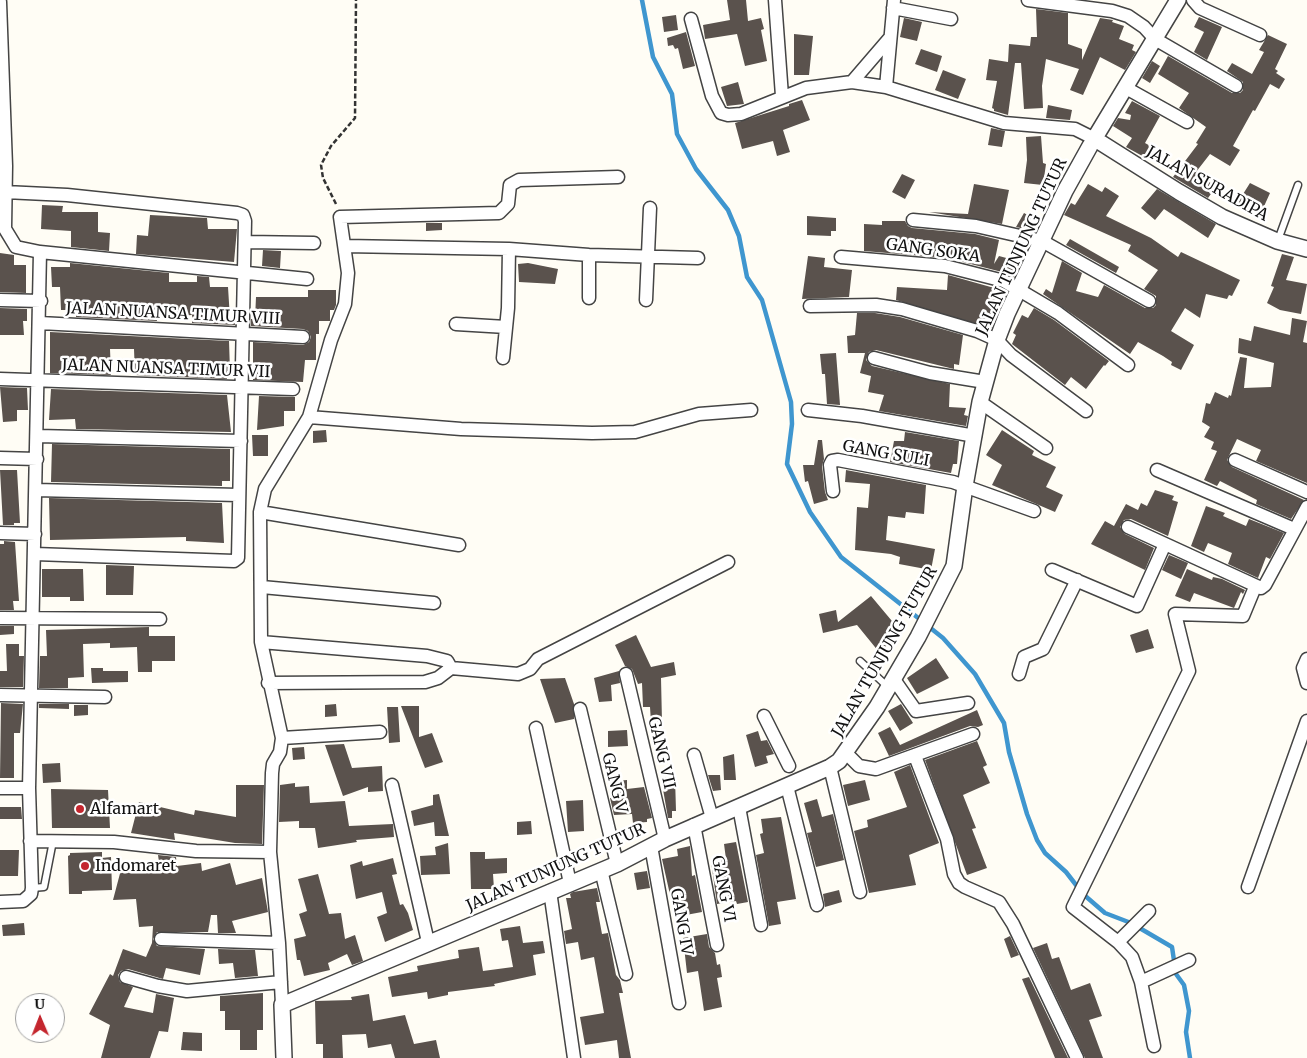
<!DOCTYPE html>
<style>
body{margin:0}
#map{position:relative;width:1307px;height:1058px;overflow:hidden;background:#fffdf5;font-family:Merriweather,serif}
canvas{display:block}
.north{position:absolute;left:15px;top:993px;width:50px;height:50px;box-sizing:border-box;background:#fff;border:1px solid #a0a0a0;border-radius:50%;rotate:359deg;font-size:14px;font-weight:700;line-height:20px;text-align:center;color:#111}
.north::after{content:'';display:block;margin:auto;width:18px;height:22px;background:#c4262e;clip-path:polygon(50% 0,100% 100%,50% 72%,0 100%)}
</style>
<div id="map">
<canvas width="1307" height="1058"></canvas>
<div class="north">U</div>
</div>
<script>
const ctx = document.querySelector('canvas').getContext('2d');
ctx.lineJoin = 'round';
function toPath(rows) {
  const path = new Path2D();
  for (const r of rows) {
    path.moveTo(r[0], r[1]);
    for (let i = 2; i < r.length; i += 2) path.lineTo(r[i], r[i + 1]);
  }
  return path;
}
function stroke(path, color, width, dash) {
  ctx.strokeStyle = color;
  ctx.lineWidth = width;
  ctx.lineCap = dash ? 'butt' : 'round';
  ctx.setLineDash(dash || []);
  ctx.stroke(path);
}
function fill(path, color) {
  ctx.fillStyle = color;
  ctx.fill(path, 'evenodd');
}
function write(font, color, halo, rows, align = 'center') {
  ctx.font = font + ' Merriweather,serif';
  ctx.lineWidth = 5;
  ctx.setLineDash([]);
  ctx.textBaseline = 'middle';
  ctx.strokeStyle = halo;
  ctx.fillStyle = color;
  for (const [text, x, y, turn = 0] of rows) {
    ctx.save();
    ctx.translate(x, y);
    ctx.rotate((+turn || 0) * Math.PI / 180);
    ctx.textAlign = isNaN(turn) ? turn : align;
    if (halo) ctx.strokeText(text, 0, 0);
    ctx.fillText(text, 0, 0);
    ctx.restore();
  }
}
stroke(toPath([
 [642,0,653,57,672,94,677,134,696,169,728,210,739,236,747,277,762,300,791,402,792,424,787,464,810,512,841,557,922,621],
 [928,626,943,638,975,674,1004,723,1009,752,1027,814,1037,840,1045,853,1066,872,1083,894,1105,913,1131,923,1172,947,1176,974,1184,985,1189,1011,1186,1032,1190,1058]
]), '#3f96cf', 4.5);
fill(toPath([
 [727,0,746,0,748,21,761,18,764,29,761,30,767,61,745,66,737,34,705,39,703,25,730,20],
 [1036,9,1068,13,1068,44,1082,49,1082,60,1100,18,1113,20,1112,22,1124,26,1119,39,1134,45,1132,50,1136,52,1125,70,1100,57,1083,95,1070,90,1079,69,1046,59,1042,86,1043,108,1024,109,1021,63,1015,63,1008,115,994,111,994,109,992,108,997,81,986,80,989,59,1008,62,1009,44,1030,46,1031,37,1037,37],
 [676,15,678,30,664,32,662,17],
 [1199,17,1222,27,1207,60,1194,52,1204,32,1194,27],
 [904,18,922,22,917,41,900,37],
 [686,32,695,66,683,69,678,48,675,49,673,45,668,46,667,38],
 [794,34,813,36,809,75,794,75],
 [1268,35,1287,44,1275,69,1278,71,1276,73,1285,79,1279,89,1270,84,1255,111,1253,110,1233,146,1240,150,1230,166,1210,154,1196,172,1216,187,1208,198,1173,177,1198,144,1196,143,1206,127,1179,108,1189,93,1158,74,1168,56,1232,93,1240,93,1243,90,1243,82,1227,71,1232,63,1252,74,1264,52,1259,50],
 [921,49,942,56,937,72,915,64],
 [1152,61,1160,66,1150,83,1142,78],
 [943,70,966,79,958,99,935,90],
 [738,82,744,104,727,106,721,87],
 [802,100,810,120,783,130,790,152,777,156,773,141,742,149,735,123,789,106,789,104],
 [1132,101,1160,116,1145,143,1152,147,1146,158,1126,147,1132,138,1113,126,1118,118,1130,120,1131,115,1125,113],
 [1048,105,1072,110,1070,120,1046,118],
 [991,128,1005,131,1002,147,988,145],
 [1041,136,1043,163,1046,164,1043,185,1024,183,1027,160,1026,137],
 [902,174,915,180,905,199,892,192],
 [1250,183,1270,193,1261,213,1238,202],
 [974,184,1009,190,1002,224,929,212,968,214],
 [1088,184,1102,192,1105,187,1119,196,1106,216,1151,238,1178,257,1181,252,1240,280,1232,296,1229,295,1227,299,1206,294,1200,318,1185,308,1171,331,1194,345,1181,370,1171,365,1172,362,1163,356,1138,342,1130,354,1043,294,1046,289,1052,293,1062,261,1082,273,1076,291,1098,297,1104,285,1145,308,1153,308,1156,305,1156,296,1144,289,1158,270,1128,251,1131,245,1064,215,1071,203,1075,205],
 [1157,189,1216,224,1208,238,1164,209,1155,220,1141,208],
 [42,205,63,206,62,212,98,212,98,232,110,233,109,251,71,247,71,231,41,229],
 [1024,213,1035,219,1030,230,1016,227],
 [150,215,207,218,208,229,237,229,234,262,136,254,137,235,148,236],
 [807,216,836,218,836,231,831,231,831,236,807,235],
 [882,221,905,221,908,226,912,228,975,234,999,240,994,264,999,256,1021,262,1014,277,1006,273,947,258,864,251,864,224,882,225],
 [426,223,442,223,442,230,426,231],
 [1070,239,1119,267,1116,273,1066,245],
 [263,250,281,251,280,268,262,266],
 [0,253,14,255,14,265,26,265,26,293,0,292],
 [1282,254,1294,257,1286,280,1307,284,1301,314,1280,310,1267,303,1274,287,1271,286],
 [808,256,825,258,824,267,852,270,849,297,802,299],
 [70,263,169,273,169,282,197,282,197,276,209,277,210,287,228,287,230,319,235,319,235,325,192,323,192,315,157,317,157,321,76,317,76,310,61,310,60,287,52,287,51,267,70,267],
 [528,263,558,269,555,284,519,282,518,264],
 [948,275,1005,291,991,329,896,300,897,287,947,290],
 [308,290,336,290,336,305,334,310,330,310,330,321,319,321,319,334,316,334,316,360,305,360,303,382,253,380,253,342,303,345,309,342,311,337,308,331,303,329,251,326,251,319,255,319,256,297,308,297],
 [0,308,27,309,27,321,23,321,24,335,0,335],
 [1034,308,1054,320,1109,361,1105,366,1104,365,1086,389,1071,377,1065,385,1012,344,1016,335,1013,333,1022,315,1028,318],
 [857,313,875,313,900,317,963,335,959,365,954,364,954,369,876,350,869,352,866,360,872,366,950,384,949,407,966,408,964,415,968,416,966,426,879,411,884,395,868,392,871,376,860,373,865,353,848,353,847,336,855,335],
 [1292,318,1307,321,1303,342,1307,343,1307,483,1256,461,1261,450,1237,439,1227,460,1232,467,1304,500,1291,519,1256,504,1257,500,1220,481,1217,486,1204,480,1217,451,1211,449,1214,442,1204,437,1210,427,1202,422,1206,403,1210,404,1215,392,1228,398,1229,395,1231,396,1240,357,1247,358,1244,388,1271,387,1274,363,1238,353,1239,338,1251,341,1254,326,1290,335],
 [50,332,229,341,230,371,227,371,227,379,135,375,134,349,110,349,111,375,50,373],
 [836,353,840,405,827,404,825,374,822,374,820,354],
 [0,387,27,388,28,410,17,410,17,421,3,422],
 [51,389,227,395,231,432,76,429,75,419,49,420],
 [259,396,295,397,295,411,284,411,284,426,257,430],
 [326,430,327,442,313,443,313,431],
 [1002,430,1034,451,1032,455,1056,467,1046,487,1063,495,1055,512,992,485,1002,465,986,455],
 [905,432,959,441,957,464,953,464,951,473,890,462,894,441,904,441],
 [252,435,268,435,268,456,253,456],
 [818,440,822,440,824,459,822,466,825,492,828,500,814,504,808,481,805,482,803,465,814,465],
 [52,444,230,449,230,481,222,481,222,486,51,482],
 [0,470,17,470,20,523,14,523,14,525,3,525],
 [846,470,926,485,924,514,906,512,905,518,888,516,886,540,935,549,931,570,899,564,900,557,891,554,855,550,857,507,868,508,870,484,845,482],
 [1155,490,1174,496,1172,500,1178,502,1168,536,1131,519,1124,520,1120,527,1125,534,1154,548,1145,570,1091,544,1105,521,1114,526,1126,504,1138,510,1141,503,1147,506],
 [49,498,222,503,224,543,186,541,186,537,50,540],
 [1206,506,1225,513,1223,516,1246,526,1249,519,1284,533,1270,559,1266,557,1258,578,1228,564,1232,553,1208,543,1204,552,1191,546],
 [4,541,15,542,19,601,13,601,14,610,0,610,0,544,4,544],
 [1169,555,1188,563,1181,579,1162,570],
 [106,565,134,566,133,595,106,595],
 [42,569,83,569,84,601,70,601,70,597,42,597],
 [1187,569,1212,580,1213,577,1222,579,1245,590,1243,594,1241,592,1234,608,1194,593,1190,602,1175,596],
 [871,596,902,633,879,652,857,625,823,633,819,614,836,610,838,622],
 [0,626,14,626,14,634,0,635],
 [149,627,149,636,175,636,175,661,152,661,152,672,138,672,137,647,110,648,110,643,83,644,84,677,68,678,68,688,39,688,40,656,47,656,46,630],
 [1148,629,1154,648,1136,653,1130,635],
 [636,635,651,667,674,662,676,675,661,678,662,722,651,722,650,707,643,707,642,683,638,684,632,669,625,666,615,645],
 [6,644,19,644,19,656,24,656,23,687,0,687,0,671,7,671],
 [936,658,949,678,917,694,907,678],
 [91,668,103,668,103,671,128,671,128,682,92,683],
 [619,671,620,683,611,685,612,701,599,702,594,678],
 [565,678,574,704,574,719,555,723,540,679],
 [1,703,23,704,20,733,14,733,14,778,0,778],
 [39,704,69,704,69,709,39,708],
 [336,704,337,716,325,717,325,705],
 [901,704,913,723,900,731,888,711],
 [74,705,88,705,88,715,74,716],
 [401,706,419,706,419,737,432,733,443,762,425,768],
 [387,707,398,707,400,742,389,743],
 [977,710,983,725,978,727,970,726,889,756,878,733,890,727,900,745],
 [627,730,628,746,608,747,608,731],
 [758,731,761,741,767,740,774,754,766,756,768,763,755,767,746,735],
 [977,741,987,765,983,767,990,783,963,795,976,828,972,829,987,868,967,875,925,760],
 [344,744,352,768,382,766,383,791,368,792,368,787,343,796,325,745],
 [304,747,305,759,293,760,292,748],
 [734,754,736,780,724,780,723,757],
 [60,763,61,782,43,783,42,764],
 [910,765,939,843,909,855,916,885,869,893,854,831,868,827,867,820,907,807,894,772],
 [708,775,720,775,721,790,713,791],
 [675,777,676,811,672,811,672,818,668,818,661,778],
 [627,780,627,789,644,787,652,818,647,819,647,822,633,823,632,814,614,815,610,798,615,798,614,781],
 [865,780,870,800,848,806,843,785],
 [295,783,295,787,309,786,310,803,345,801,349,826,393,824,394,837,356,840,357,842,318,848,315,828,299,828,299,821,279,822,280,785],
 [236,785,264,785,262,844,235,843,174,833,175,840,131,833,139,802,194,815,195,810,236,817],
 [51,789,108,790,110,828,52,828],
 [439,794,449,836,435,836,434,822,414,826,411,811,433,805,433,795],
 [817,799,822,817,833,814,844,860,816,867,807,833,812,832,804,803],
 [583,800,584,831,568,832,566,801],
 [0,807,21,807,22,819,0,819],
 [781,817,796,899,777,902,781,924,769,926,756,855,764,853,760,834,763,833,761,819],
 [531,821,532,834,517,835,517,822],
 [736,842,748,902,737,904,736,901,717,904,711,861,726,859,724,844],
 [448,843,450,874,421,875,420,856,436,855,435,847],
 [690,846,692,876,695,875,702,912,675,917,662,859,678,856,677,849],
 [0,850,19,850,18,876,0,876],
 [102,852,102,858,111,857,112,890,82,891,82,894,69,894,68,856,70,855,70,853],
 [470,852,485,852,485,859,507,858,507,873,493,874,494,889,471,889],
 [158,855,176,857,177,866,201,863,202,871,230,863,236,885,262,878,268,912,232,921,236,933,218,933,217,915,211,915,208,932,157,932,153,939,157,946,205,949,200,975,166,968,163,979,128,969,121,971,118,975,120,982,133,987,124,1007,153,1013,156,994,174,998,168,1032,159,1031,150,1058,101,1058,110,1025,89,1014,110,974,113,976,123,949,146,957,152,943,153,926,139,927,136,899,113,900,123,862,159,862],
 [393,858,397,874,392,875,400,905,403,904,408,913,413,930,385,942,377,917,387,913,382,892,356,899,350,865,362,861,363,866],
 [647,871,650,888,637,890,634,873],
 [318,874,329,914,341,913,345,939,355,935,363,961,352,965,347,954,328,963,330,970,304,976,300,960,297,960,294,939,306,936,299,914,307,911,298,879],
 [597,888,600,902,596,902,602,934,608,933,616,975,620,980,623,993,619,993,631,1058,619,1058,617,1040,585,1045,580,1017,604,1013,594,957,581,960,578,942,566,944,564,931,572,929,566,898,571,898,570,894,573,892],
 [839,890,842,902,825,907,823,894],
 [24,923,25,935,3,936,2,925],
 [520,926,523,943,543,941,545,953,533,955,536,975,494,984,495,986,448,992,448,995,428,999,427,992,392,997,388,977,418,971,417,966,459,958,458,950,479,947,483,971,513,967,508,940,502,941,500,929],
 [707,934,709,947,715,953,717,965,720,964,722,977,717,978,722,1007,704,1011,698,971,687,973,683,938],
 [1010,936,1019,955,1011,958,1004,939],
 [1047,943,1052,959,1059,957,1071,990,1090,983,1102,1016,1089,1020,1103,1058,1085,1058,1033,948],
 [218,949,255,950,258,976,235,978,233,963,219,964],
 [1029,977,1068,1058,1055,1058,1022,979],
 [263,993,263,1030,257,1030,257,1050,240,1050,240,1030,225,1030,225,1011,220,1011,220,996],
 [369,994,373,1021,405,1015,414,1044,436,1040,440,1058,395,1058,391,1044,368,1048,366,1034,342,1035,343,1058,323,1058,323,1044,316,1044,315,1001,352,1000,351,997],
 [183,1032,202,1033,202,1051,181,1050]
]), '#5a524d');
const service = toPath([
 [1278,240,1298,185],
 [860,661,888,687],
 [32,888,44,887,53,841]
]);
const minor = toPath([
 [775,0,782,96],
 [1028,0,1112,11,1128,16,1144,27,1155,39,1236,86],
 [1193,0,1200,8,1260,35],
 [0,2,6,166,5,229,16,247,40,252,307,279],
 [893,8,951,19],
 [691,19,712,96,721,113,728,115,741,114,806,88,852,82,886,87,1004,123,1075,129,1095,139],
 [852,82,889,39],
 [886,87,894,0],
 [1126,88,1187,122],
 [5,192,67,195,237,213,243,215,245,221,238,558,234,561,35,554],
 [913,220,976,226,1042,241,1149,301],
 [246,242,314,243],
 [345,246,509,249,508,308,503,358],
 [509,249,589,255,698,258],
 [589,255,589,298],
 [841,257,945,266,1004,281,1058,313,1128,365],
 [0,300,41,301],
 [646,300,650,208],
 [810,306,876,305,902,309,977,331,997,340,1011,355,1086,411],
 [40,323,303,337],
 [456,324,506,327],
 [874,358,930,373,985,382],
 [0,379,293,389],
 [980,402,1046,448],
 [808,410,862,416,975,436],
 [309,417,461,429,592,433,635,432,699,414,751,410],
 [38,436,241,441],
 [0,458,37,459],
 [1235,460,1307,492],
 [1157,470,1294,529],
 [36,490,238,495],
 [833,491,830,465,832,461,838,460,953,482,1034,511],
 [260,512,459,545],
 [1128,527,1261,588,1265,585,1307,507],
 [0,533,35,534],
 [1052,570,1137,606,1165,544],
 [262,587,434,603],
 [0,618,160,619],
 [261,642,427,656,447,661,451,668,518,674,530,669,538,659,728,562],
 [1307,659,1303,668,1307,683],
 [626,674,665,839],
 [1019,674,1024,657,1043,649,1077,580],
 [893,678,916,711,968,703],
 [268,683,425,682,438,678,451,668],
 [0,695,105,697],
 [580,709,617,864],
 [764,716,789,766],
 [536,728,570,883],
 [282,738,261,642,260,512,265,489,309,417,331,340,345,304,348,273,340,217,499,213,508,204,510,185,519,180,618,177],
 [846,753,859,766,876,769,973,734],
 [694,755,712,818],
 [915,756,947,839,954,874,959,883,965,887,999,902,1013,924,1077,1058],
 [830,767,860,892],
 [392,785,428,942],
 [787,786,817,905],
 [0,788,29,788],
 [739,807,761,925],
 [694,825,717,945],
 [30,841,114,842,196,851,270,852,279,943,282,1005],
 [651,846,679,1003],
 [270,852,272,773,273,764,280,752,282,738,380,732],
 [601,870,626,974],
 [1248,887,1307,721],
 [550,891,574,1058],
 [0,902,23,901,31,894,32,888,29,788,40,252],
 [161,939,279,943],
 [1118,942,1149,911],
 [126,977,158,986,187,991,281,982],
 [1141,982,1132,957,1118,942,1073,907,1189,671,1175,614,1243,616,1255,587],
 [1154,1046,1141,982,1189,960]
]);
const tertiary = toPath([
 [1095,139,1179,192,1222,217,1277,241,1307,249],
 [284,1058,282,1005,617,864,665,839,830,767,839,761,877,707,918,637,954,566,965,486,980,402,997,340,1007,314,1065,191,1090,146,1178,0]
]);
stroke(service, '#444', 9);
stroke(minor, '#444', 15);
stroke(tertiary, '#444', 18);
stroke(toPath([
 [336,204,323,178,321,165,331,146,355,118,356,0]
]), '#333', 2.5, [5, 2.5]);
stroke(service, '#fff', 6);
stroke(minor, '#fff', 12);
stroke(tertiary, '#fff', 15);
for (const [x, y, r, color] of [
 [80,809,5,"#c4262e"],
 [85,866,5,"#c4262e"]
]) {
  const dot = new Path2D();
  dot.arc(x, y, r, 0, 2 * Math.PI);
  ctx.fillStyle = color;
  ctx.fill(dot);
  stroke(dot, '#fff', 2);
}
write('16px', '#111', '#fff', [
 ["JALAN SURADIPA",1207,184,29],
 ["JALAN TUNJUNG TUTUR",1022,247,-65],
 ["GANG SOKA",933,251,8],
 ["JALAN NUANSA TIMUR VIII",173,314,3],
 ["JALAN NUANSA TIMUR VII",166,369,2],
 ["GANG SULI",886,454,10],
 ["JALAN TUNJUNG TUTUR",885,652,-60],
 ["GANG VII",661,753,77],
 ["GANG V",614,783,76],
 ["JALAN TUNJUNG TUTUR",556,868,-24],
 ["GANG VI",723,889,79],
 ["GANG IV",681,922,80]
]);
write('16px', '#111', '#fff', [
 ["Alfamart",90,809],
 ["Indomaret",95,866]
], 'left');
</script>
